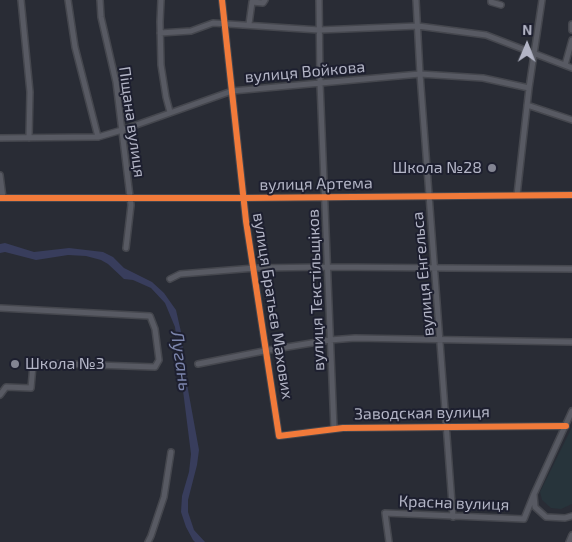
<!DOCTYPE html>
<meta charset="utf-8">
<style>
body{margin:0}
#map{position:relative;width:572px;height:542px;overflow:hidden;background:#292c35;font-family:"Exo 2",sans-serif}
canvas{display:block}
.north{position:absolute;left:502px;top:20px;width:50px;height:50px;-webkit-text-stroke:4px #1d1f2f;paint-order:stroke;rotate:1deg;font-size:14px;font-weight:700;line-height:20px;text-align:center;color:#b3b5c6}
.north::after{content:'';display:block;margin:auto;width:18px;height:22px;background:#b3b5c6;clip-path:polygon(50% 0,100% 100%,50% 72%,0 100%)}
</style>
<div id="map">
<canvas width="572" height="542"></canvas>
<div class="north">N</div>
</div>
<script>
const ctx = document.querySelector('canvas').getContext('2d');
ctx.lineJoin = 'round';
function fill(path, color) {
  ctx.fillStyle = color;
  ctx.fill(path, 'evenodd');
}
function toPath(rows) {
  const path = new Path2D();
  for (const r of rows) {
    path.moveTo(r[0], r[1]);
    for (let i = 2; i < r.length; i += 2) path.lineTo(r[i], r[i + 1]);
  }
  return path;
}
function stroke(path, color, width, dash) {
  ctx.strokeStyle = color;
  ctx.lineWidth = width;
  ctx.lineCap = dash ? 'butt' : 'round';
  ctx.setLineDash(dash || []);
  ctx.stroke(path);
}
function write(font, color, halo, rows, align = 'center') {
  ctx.font = font + ' "Exo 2",sans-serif';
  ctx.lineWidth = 4;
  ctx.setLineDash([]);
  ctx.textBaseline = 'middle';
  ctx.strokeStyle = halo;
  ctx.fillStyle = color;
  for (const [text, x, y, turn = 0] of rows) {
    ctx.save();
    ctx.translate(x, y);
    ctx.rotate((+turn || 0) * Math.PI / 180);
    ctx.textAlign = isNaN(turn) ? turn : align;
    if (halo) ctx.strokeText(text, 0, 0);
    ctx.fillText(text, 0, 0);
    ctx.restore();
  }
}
fill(toPath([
 [572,427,572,504,561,509,551,508,542,500,540,492]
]), '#27343b');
fill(toPath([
 [5,243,34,252,69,248,103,252,113,257,124,268,152,282,164,293,171,303,176,310,181,332,187,384,199,450,197,465,188,500,188,512,194,530,205,542,195,542,193,540,186,527,181,512,182,496,189,472,191,454,175,327,165,303,151,288,133,280,124,279,108,264,101,260,86,256,68,255,36,260,5,252,0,253,0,244]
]), '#383d5c');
const minor = toPath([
 [21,0,30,92,29,138],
 [68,0,75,47,98,137],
 [100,0,101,17,116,82,131,205,126,248],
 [161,0,160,22,161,65,166,97,170,112],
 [222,0,246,221,279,436,343,428,566,426],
 [319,0,320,83,334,429],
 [416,0,420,74,453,517],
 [491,0,491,2,501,5],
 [249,24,252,2,263,3,265,0],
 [572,24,572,30],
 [160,33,191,31,213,23,319,30,418,26,486,35,572,68],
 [565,65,572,40],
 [527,105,572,120],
 [0,138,98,137,122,130,232,91,420,74,483,78,529,88],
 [0,175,3,198],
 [517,195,529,88,542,0],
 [0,198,244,198,572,195],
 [170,279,180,274,255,268,327,267,572,269],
 [0,308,150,316,155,329,159,360,155,367,37,363,33,365,31,388,6,387,0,395],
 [198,364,269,350,330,340,355,338,572,342],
 [572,411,534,494,535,507,546,517,565,518,572,516],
 [148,542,151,536,164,497,171,452],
 [389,542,385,513,524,519,534,494],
 [569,542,572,535]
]);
stroke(minor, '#45474e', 8);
stroke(minor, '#585a63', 5);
stroke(toPath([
 [222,0,246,221,279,436,343,428,566,426],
 [0,198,244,198,572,195]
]), '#f17a3a', 6);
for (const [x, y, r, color] of [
 [492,168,5,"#838593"],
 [15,364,5,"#838593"]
]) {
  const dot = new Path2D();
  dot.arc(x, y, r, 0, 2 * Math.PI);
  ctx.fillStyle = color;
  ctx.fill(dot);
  stroke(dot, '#1d1f2f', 2);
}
write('16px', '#b3b5c6', '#1d1f2f', [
 ["вулиця Войкова",305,72,-5],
 ["Піщана вулиця",132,122,82],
 ["вулиця Артема",316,184,-1],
 ["вулиця Енгельса",423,274,-95],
 ["вулиця Тєкстільщіков",316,290,-92],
 ["вулиця Братьєв Махових",273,306,81],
 ["Заводская вулиця",422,413,-1],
 ["Красна вулиця",454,503,2]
]);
write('16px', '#b3b5c6', '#1d1f2f', [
 ["Школа №28",482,168],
 ["Школа №3",25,364,"left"]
], 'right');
write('italic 18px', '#7c85ac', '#1d1f2f', [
 ["Лугань",181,361,82]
]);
</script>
